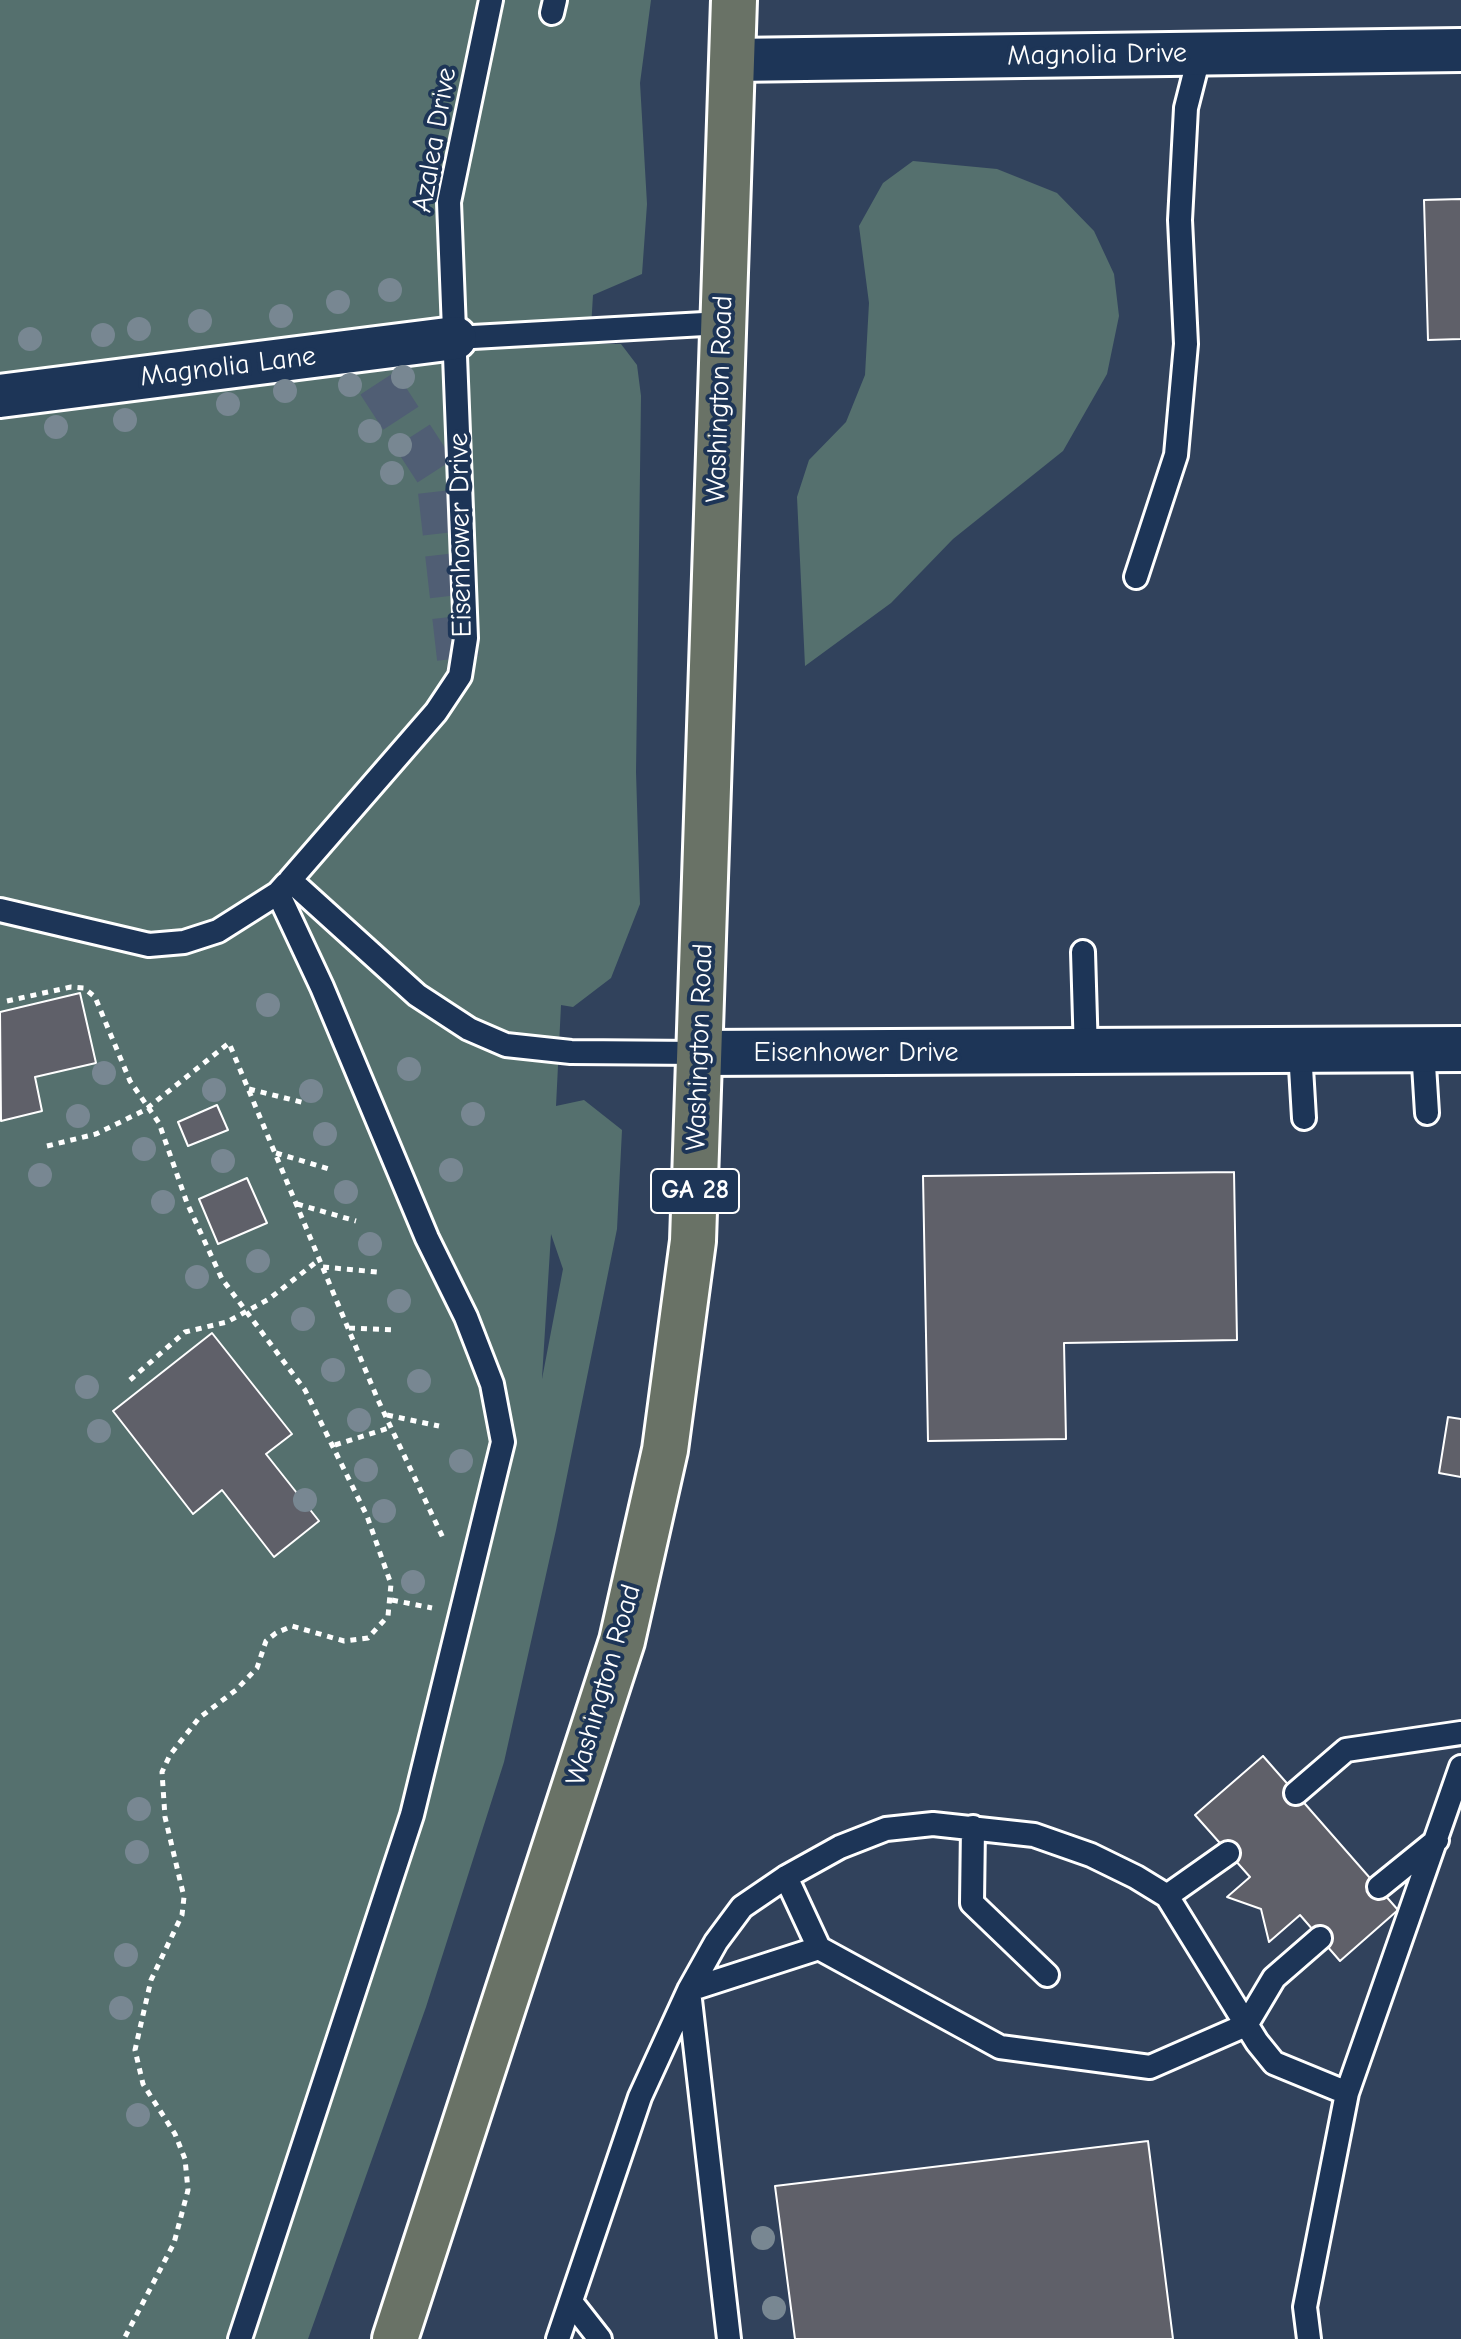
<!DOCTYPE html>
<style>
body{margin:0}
canvas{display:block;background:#31425c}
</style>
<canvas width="1461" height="2339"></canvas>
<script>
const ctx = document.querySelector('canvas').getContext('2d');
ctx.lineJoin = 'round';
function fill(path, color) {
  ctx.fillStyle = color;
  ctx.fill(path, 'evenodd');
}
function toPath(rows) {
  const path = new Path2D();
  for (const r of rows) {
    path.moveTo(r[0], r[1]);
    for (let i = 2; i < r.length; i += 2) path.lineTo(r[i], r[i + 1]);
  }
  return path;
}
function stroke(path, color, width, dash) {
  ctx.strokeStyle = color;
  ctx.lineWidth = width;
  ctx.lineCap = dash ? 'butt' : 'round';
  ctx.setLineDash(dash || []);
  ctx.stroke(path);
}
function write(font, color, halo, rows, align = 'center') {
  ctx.font = font + ' "Comic Neue",sans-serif';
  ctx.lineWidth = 8;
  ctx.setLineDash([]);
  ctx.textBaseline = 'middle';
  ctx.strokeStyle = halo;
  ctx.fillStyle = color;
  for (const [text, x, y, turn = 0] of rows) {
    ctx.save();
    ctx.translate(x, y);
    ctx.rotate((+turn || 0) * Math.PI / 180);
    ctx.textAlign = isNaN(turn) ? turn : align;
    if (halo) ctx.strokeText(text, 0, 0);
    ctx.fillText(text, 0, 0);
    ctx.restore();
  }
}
fill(toPath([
 [0,0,651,0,640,83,647,204,642,274,593,295,590,344,621,344,637,365,641,396,636,772,640,904,611,978,573,1007,561,1005,556,1106,584,1100,622,1130,617,1229,556,1530,504,1762,426,2007,308,2339,0,2339],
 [551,1234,563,1269,542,1379,542,1378],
 [913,161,997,169,1057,193,1094,231,1114,274,1119,316,1107,374,1063,451,953,539,891,603,805,666,797,497,809,460,846,422,865,375,869,303,859,226,883,183]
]), '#55706e');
const building = toPath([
 [1461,199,1461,339,1428,340,1424,200,1461,199],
 [80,993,96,1063,35,1077,42,1111,1,1121,0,1012,80,993],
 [217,1105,228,1130,188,1146,178,1122,217,1105],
 [1234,1172,1237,1340,1064,1343,1066,1439,928,1441,923,1176,1234,1172],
 [247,1178,267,1223,218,1244,199,1199,247,1178],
 [212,1333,292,1434,266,1454,319,1521,274,1557,222,1490,193,1514,113,1411,212,1333],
 [1448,1417,1461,1419,1461,1477,1439,1473,1448,1417],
 [1263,1756,1398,1910,1340,1961,1300,1915,1269,1942,1261,1909,1227,1897,1250,1877,1195,1815,1263,1756],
 [1148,2141,1173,2339,795,2339,775,2186,1148,2141]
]);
fill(building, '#5f6069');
stroke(building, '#fff', 2);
stroke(toPath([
 [378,383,437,474,460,676]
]), '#505e74', 42, [42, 21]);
const lane = toPath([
 [491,0,449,202,466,638,460,676,436,712,290,880,417,995,469,1029,506,1045,571,1052,700,1053],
 [552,13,555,0],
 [455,338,722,323],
 [1136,577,1176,455,1186,344,1180,220,1186,108,1200,53],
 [0,910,149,945,184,942,218,931,278,893,286,884],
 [1083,952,1086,1053],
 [1423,1049,1427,1113],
 [1300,1051,1304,1118],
 [1296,1793,1346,1750,1461,1733],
 [973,1827,972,1903,1047,1975],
 [786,1877,819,1948],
 [1379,1887,1437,1840],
 [1167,1896,1228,1853],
 [689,1990,819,1948,1000,2047,1150,2067,1246,2025,1274,1978,1320,1938],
 [689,1991,729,2339],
 [571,2302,600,2339],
 [240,2339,412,1815,503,1442,492,1384,466,1317,427,1238,322,987,278,893],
 [558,2339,640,2097,689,1990,716,1942,742,1907,786,1877,840,1847,886,1829,933,1824,1034,1835,1091,1855,1136,1877,1167,1896,1257,2042,1274,2063,1347,2093],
 [1309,2339,1305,2307,1347,2093,1461,1767]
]);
const street = toPath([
 [732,60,1461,50],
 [0,396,455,338]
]);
const secondary = toPath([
 [700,1053,1461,1049]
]);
const primary = toPath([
 [395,2339,622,1641,665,1450,693,1241,734,0]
]);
stroke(lane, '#fff', 28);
stroke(street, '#fff', 48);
stroke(secondary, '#fff', 50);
stroke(primary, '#fff', 50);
stroke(toPath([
 [7,1001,71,987,84,988,95,997,130,1081,159,1123,187,1203,222,1279,305,1390,367,1516,391,1584,388,1616,368,1638,344,1641,292,1626,276,1633,266,1641,257,1668,236,1690,199,1718,170,1755,162,1772,165,1817,184,1897,182,1915,151,1980,135,2050,143,2084,175,2134,185,2159,188,2190,174,2243,124,2339],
 [249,1089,305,1103],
 [47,1146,96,1134,145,1110,229,1043,378,1400,444,1540],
 [276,1153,332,1170],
 [297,1204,356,1221],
 [323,1267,377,1272],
 [349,1328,396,1330],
 [130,1380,185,1332,227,1322,269,1299,320,1259],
 [387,1415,439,1426],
 [335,1445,392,1427],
 [392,1600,432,1608]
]), '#fff', 5, [6, 6]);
stroke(lane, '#1d3557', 22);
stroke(street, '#1d3557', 42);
stroke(secondary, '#1d3557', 44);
stroke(primary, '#697266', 44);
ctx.fillStyle = '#788792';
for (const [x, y] of [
 [390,290],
 [338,302],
 [281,316],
 [200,321],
 [139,329],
 [103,335],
 [30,339],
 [403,377],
 [350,385],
 [285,391],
 [228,404],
 [125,420],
 [56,427],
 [370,431],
 [400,445],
 [392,473],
 [268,1005],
 [409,1069],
 [104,1073],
 [214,1090],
 [311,1091],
 [473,1114],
 [78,1116],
 [325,1134],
 [144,1149],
 [223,1161],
 [451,1170],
 [40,1175],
 [346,1192],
 [163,1202],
 [370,1244],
 [258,1261],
 [197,1277],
 [399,1301],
 [303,1319],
 [333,1370],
 [419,1381],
 [87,1387],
 [359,1420],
 [99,1431],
 [461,1461],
 [366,1470],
 [305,1500],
 [384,1511],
 [413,1582],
 [139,1809],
 [137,1852],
 [126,1955],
 [121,2008],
 [138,2115],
 [763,2238],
 [774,2308]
]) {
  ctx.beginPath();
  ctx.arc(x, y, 12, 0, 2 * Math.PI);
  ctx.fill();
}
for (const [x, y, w] of [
 [695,1191,88]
]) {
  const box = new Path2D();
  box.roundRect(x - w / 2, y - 22, w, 44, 6);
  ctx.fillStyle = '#1d3557';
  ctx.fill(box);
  stroke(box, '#fff', 2);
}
write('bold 26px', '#fff', null, [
 ["GA 28",695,1191]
]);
write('28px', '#fff', '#1d3557', [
 ["Magnolia Drive",1097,55,-1],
 ["Azalea Drive",435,140,-80],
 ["Magnolia Lane",228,367,-7],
 ["Washington Road",720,399,-88],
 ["Eisenhower Drive",461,535,-91],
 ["Washington Road",700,1047,-88],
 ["Eisenhower Drive",856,1053],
 ["Washington Road",604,1685,-74]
]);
</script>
